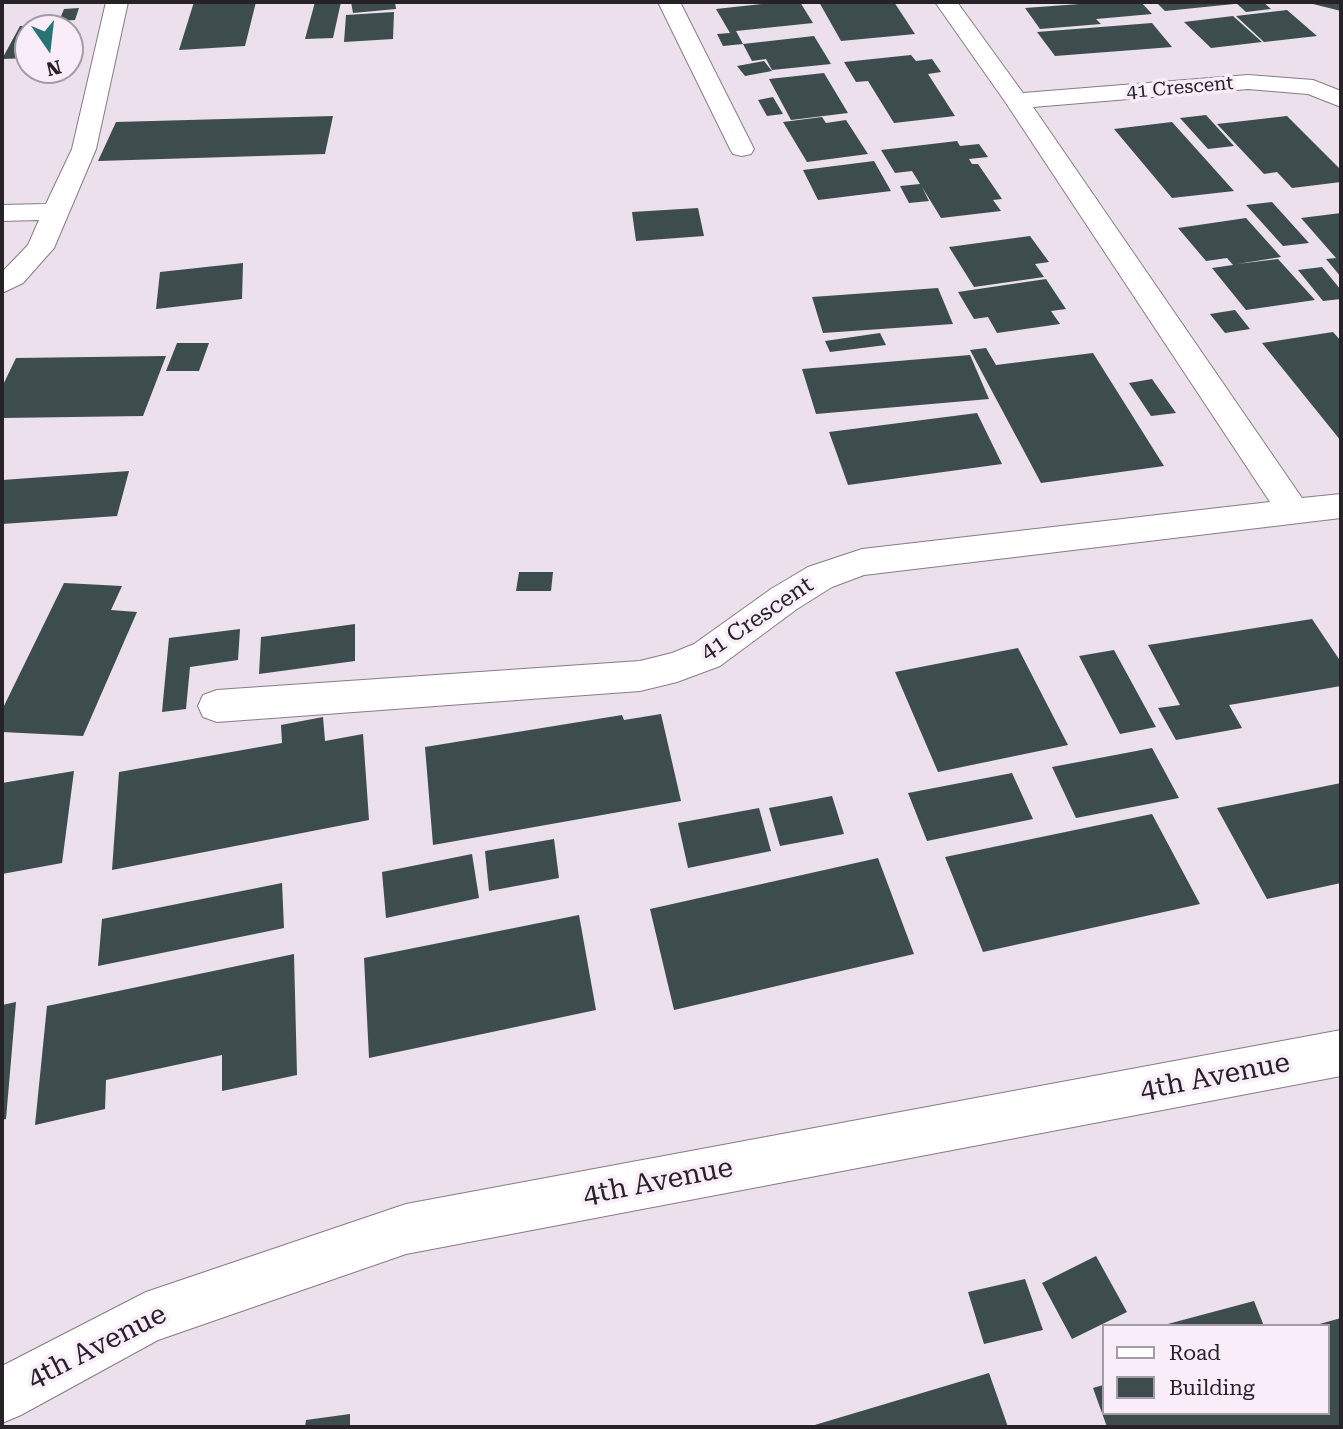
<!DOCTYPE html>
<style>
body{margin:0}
#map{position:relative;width:1343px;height:1429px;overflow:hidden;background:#ebe0eb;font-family:"Roboto Serif",serif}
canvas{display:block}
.frame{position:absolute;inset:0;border:4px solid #262227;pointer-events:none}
.legend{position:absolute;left:1102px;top:1324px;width:228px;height:91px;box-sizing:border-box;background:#f8edf8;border:2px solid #a49ca4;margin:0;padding:9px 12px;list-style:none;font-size:21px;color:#262227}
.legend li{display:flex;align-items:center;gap:14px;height:35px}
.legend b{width:35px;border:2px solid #a49ca4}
.north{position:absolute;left:14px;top:14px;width:70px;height:70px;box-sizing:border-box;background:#f8edf8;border:2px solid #a49ca4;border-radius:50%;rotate:166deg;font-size:19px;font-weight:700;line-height:28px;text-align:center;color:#262227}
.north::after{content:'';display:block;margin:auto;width:24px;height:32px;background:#287374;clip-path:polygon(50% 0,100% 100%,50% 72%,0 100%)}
</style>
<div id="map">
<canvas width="1343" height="1429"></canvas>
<div class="frame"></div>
<ul class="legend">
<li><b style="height:9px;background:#fff"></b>Road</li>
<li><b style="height:19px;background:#3d4c4c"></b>Building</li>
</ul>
<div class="north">N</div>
</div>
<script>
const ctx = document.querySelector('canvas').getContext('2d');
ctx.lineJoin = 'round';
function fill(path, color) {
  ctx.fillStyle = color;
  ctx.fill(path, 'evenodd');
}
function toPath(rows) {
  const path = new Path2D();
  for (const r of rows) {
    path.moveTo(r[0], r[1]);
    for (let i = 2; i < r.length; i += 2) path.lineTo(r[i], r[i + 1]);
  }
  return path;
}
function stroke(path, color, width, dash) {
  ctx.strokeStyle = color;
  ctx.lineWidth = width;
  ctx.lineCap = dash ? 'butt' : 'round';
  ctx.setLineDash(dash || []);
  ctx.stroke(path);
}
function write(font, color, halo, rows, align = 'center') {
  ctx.font = font + ' "Roboto Serif",serif';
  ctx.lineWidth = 7;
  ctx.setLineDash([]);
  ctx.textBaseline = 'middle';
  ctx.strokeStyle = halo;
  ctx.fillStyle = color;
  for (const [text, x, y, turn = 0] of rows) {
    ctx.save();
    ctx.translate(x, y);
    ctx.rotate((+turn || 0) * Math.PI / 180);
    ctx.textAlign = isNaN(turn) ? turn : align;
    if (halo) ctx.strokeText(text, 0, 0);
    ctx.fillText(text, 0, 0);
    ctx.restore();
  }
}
fill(toPath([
 [194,2,256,2,245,46,179,50],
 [315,2,341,2,333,38,305,39],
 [351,2,395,2,396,9,353,13],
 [780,2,800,2,813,23,736,31,743,44,723,46,717,34,730,33,716,9],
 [819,2,894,2,915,34,841,41],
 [1107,2,1141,2,1152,14,1096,19,1101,24,1040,29,1025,8],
 [1156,2,1234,2,1234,4,1165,11],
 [1235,2,1263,2,1271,9,1246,12],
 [1314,2,1341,2,1341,11,1313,4],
 [79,8,75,20,59,21,64,9],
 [1287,10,1317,36,1264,42,1236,16],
 [394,12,393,39,344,42,346,15],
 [1233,16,1262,42,1211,48,1184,22],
 [1152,23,1172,47,1055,56,1037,32],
 [20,26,28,26,28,58,2,59],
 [814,36,831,64,772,70,766,59,752,61,743,44],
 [911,55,916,61,932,59,941,72,928,74,955,116,894,123,868,81,856,82,844,62],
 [764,61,772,71,745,76,737,66],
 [824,73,848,113,791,120,769,79],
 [773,97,783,114,767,116,758,100],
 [1206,115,1234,146,1208,149,1180,118],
 [333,116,325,154,98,161,116,122],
 [1287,116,1341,170,1341,182,1292,188,1277,172,1264,174,1217,124],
 [822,117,826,123,846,120,868,154,807,162,783,122],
 [1172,122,1234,191,1172,198,1114,129],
 [957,141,960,146,979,144,988,157,969,159,972,164,978,164,1002,199,993,200,1001,211,941,218,922,187,929,201,909,203,900,186,920,184,912,171,895,173,881,150],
 [874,161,891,191,818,200,803,170],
 [1272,202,1309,243,1283,246,1246,205],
 [698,208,704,236,636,241,632,212],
 [1341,213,1341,277,1326,259,1336,258,1301,218],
 [1246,218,1281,257,1237,264,1278,259,1315,300,1246,310,1212,268,1233,265,1227,258,1206,261,1178,228],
 [1030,236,1049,262,1035,264,1044,277,974,287,949,247],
 [243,263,242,299,156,309,160,272],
 [1322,267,1341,290,1341,299,1323,301,1298,270],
 [1046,279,1066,309,1051,311,1060,324,997,333,988,317,974,319,958,292],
 [938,288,953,324,823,333,812,297],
 [1235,310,1250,329,1225,333,1210,314],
 [1333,332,1341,341,1341,441,1262,343],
 [880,333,886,345,830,352,825,341],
 [177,343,209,343,199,371,166,371],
 [986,348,996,365,1093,353,1164,466,1041,483,970,350],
 [970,355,989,399,816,414,802,369],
 [166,356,143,416,2,418,2,387,16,358],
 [1152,379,1176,413,1151,416,1129,383],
 [977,413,1002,464,848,485,829,432],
 [129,471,117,516,2,524,2,480],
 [519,572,553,572,551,591,516,591],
 [64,583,122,586,111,610,137,612,83,736,2,732,2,710],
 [1312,619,1341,662,1341,686,1229,705,1242,728,1176,740,1158,708,1180,705,1148,645],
 [355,624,355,661,259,674,261,637],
 [240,629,238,660,190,667,186,709,162,712,169,638],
 [1018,648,1068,745,938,772,895,672],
 [1114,650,1156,727,1120,734,1079,656],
 [661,714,681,801,433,845,425,747,622,715,624,720],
 [323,717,325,741,363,734,369,820,112,870,119,772,282,743,281,725],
 [1152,748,1179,798,1076,818,1052,767],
 [74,771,62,863,2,874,2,783],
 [1012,773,1033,819,927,841,908,793],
 [1341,783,1341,883,1267,899,1217,808],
 [832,796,844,834,780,846,769,808],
 [759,808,771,851,688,868,678,823],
 [1152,814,1200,904,983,952,945,857],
 [554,839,559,878,489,891,485,851],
 [472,854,479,898,386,918,382,872],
 [878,858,914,954,674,1010,650,909],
 [282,883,284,928,98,966,102,919],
 [579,915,596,1010,369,1058,364,958],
 [294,954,297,1075,222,1091,222,1055,106,1080,105,1109,35,1125,47,1006],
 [16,1002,6,1119,2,1120,2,1005],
 [1096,1256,1127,1312,1072,1339,1042,1283],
 [1025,1279,1043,1330,984,1344,968,1292],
 [1254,1301,1264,1326,1164,1326,1164,1325],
 [1341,1318,1341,1427,1107,1427,1093,1388,1103,1385,1103,1413,1327,1413,1327,1326,1316,1325],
 [989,1373,1008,1427,808,1427],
 [350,1414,350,1427,305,1427,306,1420]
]), '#3d4c4c');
const minor = toPath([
 [106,2,128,2,96,149,54,248,23,283,2,293,2,272,28,245,39,220,2,221,2,205,46,204,72,149,106,2],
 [658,2,680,2,754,149,751,154,742,156,733,154,730,149,658,2],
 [935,2,957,2,1023,93,1248,75,1313,80,1341,91,1341,107,1308,94,1248,89,1033,107,1302,498,1341,494,1341,518,864,575,832,587,797,609,720,666,677,682,640,691,217,722,203,717,198,706,203,695,217,690,640,661,672,653,694,644,771,589,808,567,862,549,1270,502,1006,103,935,2],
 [1341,1030,1341,1076,406,1254,158,1340,21,1415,2,1423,2,1366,146,1292,406,1204,1341,1030]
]);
stroke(minor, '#867c86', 2);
fill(minor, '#fff');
write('19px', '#262227', '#f8edf8', [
 ["41 Crescent",1180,88,-5]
]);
write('23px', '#262227', '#f8edf8', [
 ["41 Crescent",757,619,-34]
]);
write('28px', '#262227', '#f8edf8', [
 ["4th Avenue",1215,1077,-11],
 ["4th Avenue",658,1182,-11],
 ["4th Avenue",97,1347,-27]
]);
</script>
